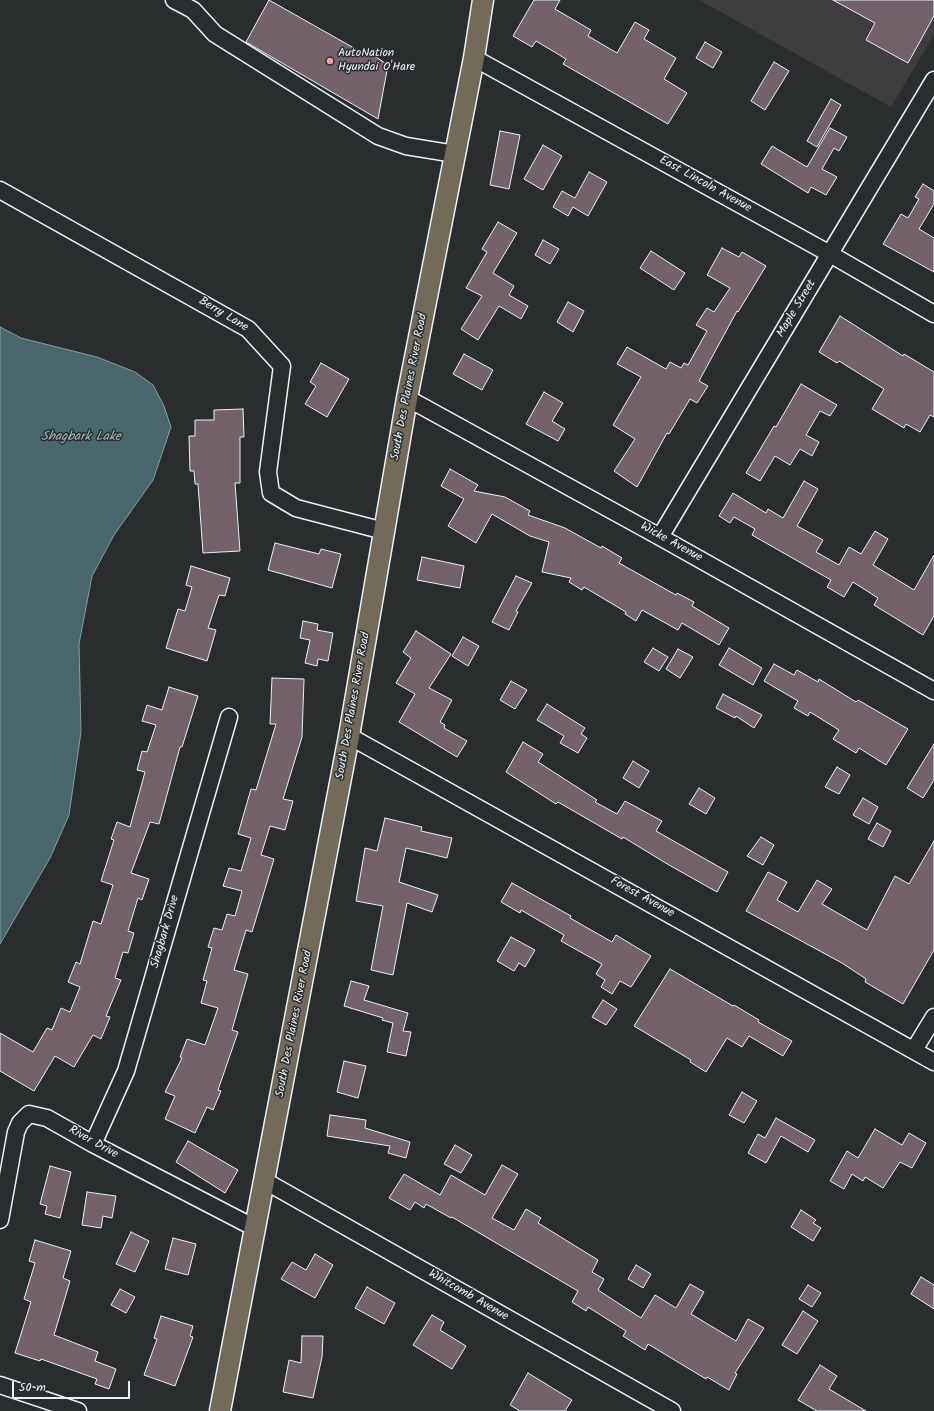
<!DOCTYPE html>
<style>
body{margin:0}
#map{position:relative;width:934px;height:1411px;overflow:hidden;background:#2a2d2e;font-family:Kalam,sans-serif}
canvas{display:block}
.scale{position:absolute;left:12px;top:1381px;width:118px;height:18px;box-sizing:border-box;border:2px solid #e8f1f8;border-top:0;padding-left:5px;font-size:12px;line-height:14px;white-space:nowrap;color:#e8f1f8;-webkit-text-stroke:3px #2a2d2e;paint-order:stroke}
</style>
<div id="map">
<canvas width="934" height="1411"></canvas>
<div class="scale">50 m</div>
</div>
<script>
const ctx = document.querySelector('canvas').getContext('2d');
ctx.lineJoin = 'round';
function fill(path, color) {
  ctx.fillStyle = color;
  ctx.fill(path, 'evenodd');
}
function toPath(rows) {
  const path = new Path2D();
  for (const r of rows) {
    path.moveTo(r[0], r[1]);
    for (let i = 2; i < r.length; i += 2) path.lineTo(r[i], r[i + 1]);
  }
  return path;
}
function stroke(path, color, width, dash) {
  ctx.strokeStyle = color;
  ctx.lineWidth = width;
  ctx.lineCap = dash ? 'butt' : 'round';
  ctx.setLineDash(dash || []);
  ctx.stroke(path);
}
function write(font, color, halo, rows, align = 'center') {
  ctx.font = font + ' Kalam,sans-serif';
  ctx.lineWidth = 3;
  ctx.setLineDash([]);
  ctx.textBaseline = 'middle';
  ctx.strokeStyle = halo;
  ctx.fillStyle = color;
  for (const [text, x, y, turn = 0] of rows) {
    ctx.save();
    ctx.translate(x, y);
    ctx.rotate((+turn || 0) * Math.PI / 180);
    ctx.textAlign = isNaN(turn) ? turn : align;
    if (halo) ctx.strokeText(text, 0, 0);
    ctx.fillText(text, 0, 0);
    ctx.restore();
  }
}
fill(toPath([
 [699,0,934,0,934,35,891,107]
]), '#403d40');
const water = toPath([
 [0,327,21,338,97,357,135,372,153,385,164,406,171,427,153,480,114,535,92,576,79,644,81,732,69,815,50,858,0,944,0,327]
]);
fill(water, '#48666c');
stroke(water, '#889ea4', 1);
const building = toPath([
 [269,0,368,56,370,53,388,65,378,119,246,42,269,0],
 [534,0,560,0,555,9,591,30,588,36,617,53,635,22,649,30,644,39,676,58,664,79,687,93,668,124,563,64,566,59,536,41,532,47,513,36,534,0],
 [833,0,934,0,934,16,908,63,866,40,875,23,833,0],
 [705,42,722,52,713,68,696,58,705,42],
 [774,62,789,71,765,110,751,101,774,62],
 [831,99,841,105,817,147,807,141,831,99],
 [830,128,847,137,839,151,834,148,822,169,837,177,826,195,811,187,808,193,761,164,772,146,807,167,830,128],
 [500,131,520,135,509,189,490,185,500,131],
 [543,145,562,156,543,190,524,179,543,145],
 [589,172,607,182,588,216,573,207,568,216,553,207,562,191,575,198,589,172],
 [923,184,934,191,934,204,919,229,934,238,934,272,883,244,901,214,908,218,919,199,915,197,923,184],
 [498,222,517,233,493,273,514,286,509,295,528,306,521,319,499,306,478,340,461,329,482,296,466,288,487,252,482,249,498,222],
 [543,240,559,249,550,264,535,255,543,240],
 [722,248,739,257,742,252,766,266,738,312,737,311,699,381,708,386,697,403,690,399,669,434,667,433,637,487,614,471,635,439,613,425,641,377,617,364,627,347,666,369,670,362,681,368,684,363,688,365,707,331,696,325,707,308,714,312,730,288,707,275,722,248],
 [651,251,685,273,674,290,640,268,651,251],
 [568,302,584,311,573,332,557,322,568,302],
 [840,316,903,356,904,354,934,372,934,417,930,415,920,432,906,424,904,428,872,409,884,389,839,361,837,363,819,352,840,316],
 [464,354,493,370,482,390,453,374,464,354],
 [321,363,349,379,327,417,305,404,316,386,310,382,321,363],
 [801,384,837,405,830,416,820,411,806,435,819,442,812,456,800,449,790,465,775,456,760,481,746,473,774,426,776,427,801,384],
 [544,392,563,403,552,421,565,429,558,441,526,424,544,392],
 [243,409,244,437,240,437,240,483,235,483,240,551,203,553,198,484,195,484,194,471,190,471,189,436,195,436,195,420,214,420,214,410,243,409],
 [450,469,478,485,474,491,505,497,530,511,528,515,565,528,601,548,602,546,622,558,619,563,676,595,677,593,694,602,692,606,729,628,719,645,682,623,678,630,642,610,636,621,625,614,626,612,584,587,582,590,569,582,571,578,542,572,549,542,530,536,492,514,476,543,448,526,464,499,441,486,450,469],
 [804,481,818,489,797,526,823,540,816,552,839,565,849,547,861,554,875,531,888,539,873,565,914,590,934,555,934,616,923,635,874,605,878,598,853,582,844,597,827,587,831,580,752,535,755,529,734,517,730,523,719,516,733,493,766,513,768,509,783,518,804,481],
 [275,543,319,554,321,549,341,554,332,588,268,570,275,543],
 [422,557,464,566,460,588,417,580,422,557],
 [191,566,230,578,225,596,219,595,208,628,216,630,207,661,166,648,178,609,185,611,192,587,186,585,191,566],
 [516,576,532,583,516,611,518,612,509,630,492,622,516,576],
 [303,621,318,624,317,630,333,633,328,661,318,659,317,666,305,663,310,640,300,638,303,621],
 [416,631,451,654,429,688,452,700,440,722,445,725,444,728,467,741,457,757,399,722,415,694,396,683,411,658,403,652,416,631],
 [463,637,479,646,468,666,452,656,463,637],
 [653,648,668,657,659,671,644,662,653,648],
 [729,648,762,668,753,685,719,665,729,648],
 [678,649,693,657,680,678,666,669,678,649],
 [774,664,794,675,797,670,818,682,819,679,856,702,858,700,908,729,886,765,859,748,856,753,833,739,839,730,810,712,808,716,794,708,798,701,764,681,774,664],
 [272,678,304,679,302,737,283,799,293,801,285,830,270,826,261,855,274,859,252,932,246,930,234,970,248,974,232,1030,238,1032,218,1090,221,1091,213,1110,207,1107,195,1133,165,1119,175,1096,165,1092,182,1058,180,1057,187,1039,205,1045,218,1008,201,1003,207,981,203,980,212,948,208,947,214,928,222,930,227,914,235,916,242,891,223,886,229,868,241,871,251,838,238,834,251,789,256,790,276,724,270,724,272,678],
 [511,681,527,690,515,709,500,700,511,681],
 [169,687,198,696,182,747,180,747,159,824,150,822,131,873,149,879,142,900,138,898,128,931,134,933,128,953,123,952,115,978,121,980,106,1016,110,1017,101,1039,93,1035,74,1067,55,1056,34,1091,0,1071,0,1033,33,1052,47,1028,52,1030,61,1008,70,1012,80,987,68,982,76,962,80,964,93,921,101,924,113,885,101,881,114,840,111,839,117,822,130,827,145,772,137,770,142,751,147,752,156,725,142,721,147,705,162,710,169,687],
 [723,694,762,715,754,728,736,716,735,718,716,708,723,694],
 [547,704,585,728,581,734,587,738,578,753,560,743,564,736,537,720,547,704],
 [523,742,543,754,538,762,597,800,595,802,617,814,625,801,662,821,656,831,728,872,717,892,669,865,623,837,622,839,558,802,556,804,506,772,523,742],
 [934,744,934,780,923,798,907,788,934,744],
 [633,761,649,771,639,788,623,778,633,761],
 [837,767,850,775,839,794,825,787,837,767],
 [699,788,715,798,706,814,689,804,699,788],
 [863,798,878,807,869,824,853,815,863,798],
 [385,818,422,827,421,831,452,838,447,858,406,848,399,882,438,895,432,912,407,903,393,975,371,970,383,906,356,901,365,848,377,851,385,818],
 [877,823,891,831,883,847,868,839,877,823],
 [761,837,774,845,763,865,747,856,761,837],
 [934,841,934,950,903,1004,865,982,866,979,842,963,746,911,768,872,787,882,777,900,798,912,817,880,832,889,822,904,867,930,895,876,909,884,934,841],
 [512,883,571,916,570,918,612,942,616,935,651,956,631,987,620,981,612,994,601,987,605,980,596,974,602,964,561,941,564,935,521,910,520,913,501,902,512,883],
 [511,937,535,950,525,967,519,963,514,971,497,961,511,937],
 [670,969,733,1006,734,1005,759,1020,758,1022,792,1041,783,1056,749,1036,742,1047,727,1038,706,1072,690,1062,691,1060,634,1026,670,969],
 [351,981,369,986,364,1000,408,1013,403,1031,411,1032,406,1056,387,1052,393,1023,382,1020,383,1018,344,1006,351,981],
 [603,1000,617,1009,606,1025,592,1017,603,1000],
 [344,1061,366,1066,358,1098,337,1092,344,1061],
 [742,1092,757,1101,744,1123,729,1115,742,1092],
 [330,1115,366,1120,365,1128,410,1142,406,1158,388,1153,390,1146,327,1136,330,1115],
 [776,1118,815,1140,808,1152,781,1136,766,1163,748,1153,758,1134,765,1138,776,1118],
 [875,1129,902,1145,909,1133,926,1143,912,1168,900,1162,883,1188,865,1177,863,1181,852,1174,844,1189,830,1181,847,1151,858,1158,875,1129],
 [188,1141,238,1170,225,1193,176,1162,188,1141],
 [455,1145,472,1155,461,1173,444,1164,455,1145],
 [502,1165,518,1174,492,1218,514,1230,526,1209,541,1218,538,1223,598,1260,592,1272,604,1279,598,1290,641,1318,655,1295,676,1308,690,1284,704,1292,691,1314,736,1341,748,1319,764,1328,735,1373,737,1374,729,1390,707,1377,706,1379,648,1344,645,1350,623,1336,626,1331,588,1307,586,1311,572,1302,578,1291,452,1217,451,1218,426,1204,424,1208,415,1202,410,1210,389,1198,404,1174,440,1195,451,1175,485,1195,502,1165],
 [50,1166,71,1172,60,1218,45,1214,47,1206,40,1204,50,1166],
 [87,1192,116,1196,112,1218,103,1216,101,1228,82,1225,87,1192],
 [801,1210,816,1220,813,1223,821,1228,813,1241,791,1227,801,1210],
 [131,1232,149,1241,135,1272,116,1264,131,1232],
 [173,1238,196,1244,188,1275,165,1269,173,1238],
 [35,1240,71,1251,63,1278,70,1281,54,1335,98,1352,95,1361,116,1369,109,1389,95,1384,97,1379,41,1359,40,1361,15,1353,31,1302,24,1299,35,1263,29,1261,35,1240],
 [315,1254,333,1265,315,1298,281,1279,292,1262,306,1270,315,1254],
 [636,1265,651,1274,643,1288,628,1279,636,1265],
 [921,1277,934,1285,934,1309,911,1294,921,1277],
 [808,1285,821,1293,812,1307,799,1299,808,1285],
 [367,1287,395,1303,384,1324,355,1308,367,1287],
 [120,1289,135,1297,126,1313,111,1305,120,1289],
 [803,1311,818,1321,797,1354,782,1345,803,1311],
 [432,1315,444,1322,440,1330,466,1346,452,1369,413,1345,432,1315],
 [161,1316,193,1326,190,1336,193,1337,175,1386,144,1375,157,1339,154,1338,161,1316],
 [302,1336,323,1336,322,1357,313,1398,283,1392,289,1360,301,1363,302,1336],
 [820,1365,837,1376,829,1389,866,1411,817,1411,798,1400,820,1365],
 [528,1373,572,1400,565,1411,520,1411,510,1405,528,1373]
]);
fill(building, '#74626a');
stroke(building, '#e8f1f8', 1);
const minor = toPath([
 [174,0,193,10,215,34,378,136,406,146,455,154],
 [474,58,830,254,934,314],
 [0,190,248,329,282,366,268,472,271,493,296,508,384,531],
 [407,398,660,537,934,691],
 [660,537,934,80],
 [349,736,934,1062],
 [914,1050,934,1017],
 [93,1144,126,1071,229,717],
 [265,1181,672,1411],
 [0,1220,16,1132,20,1123,29,1114,47,1118,93,1144,255,1228],
 [0,1385,78,1411]
]);
const major = toPath([
 [220,1411,349,736,407,398,474,58,483,0]
]);
stroke(minor, '#e8f1f8', 19);
stroke(major, '#e8f1f8', 23);
stroke(minor, '#2a2d2e', 16);
stroke(major, '#746a5a', 20);
for (const [x, y, r, color] of [
 [330,61,4,"#ff9aa2"]
]) {
  const dot = new Path2D();
  dot.arc(x, y, r, 0, 2 * Math.PI);
  ctx.fillStyle = color;
  ctx.fill(dot);
  stroke(dot, '#2a2d2e', 1.5);
}
write('12px', '#e8f1f8', '#2a2d2e', [
 ["AutoNation",338,54],
 ["Hyundai O'Hare",338,68]
], 'left');
write('12px', '#e8f1f8', '#2a2d2e', [
 ["East Lincoln Avenue",705,185,29],
 ["Maple Street",797,309,-59],
 ["Berry Lane",223,315,31],
 ["South Des Plaines River Road",410,387,-79],
 ["Wicke Avenue",671,543,29],
 ["South Des Plaines River Road",354,706,-80],
 ["Forest Avenue",642,898,29],
 ["Shagbark Drive",166,932,-74],
 ["South Des Plaines River Road",295,1024,-79],
 ["River Drive",93,1143,29],
 ["Whitcomb Avenue",468,1296,30]
]);
write('italic 13px', '#a8b9c0', '#2a2d2e', [
 ["Shagbark Lake",81,438]
]);
</script>
